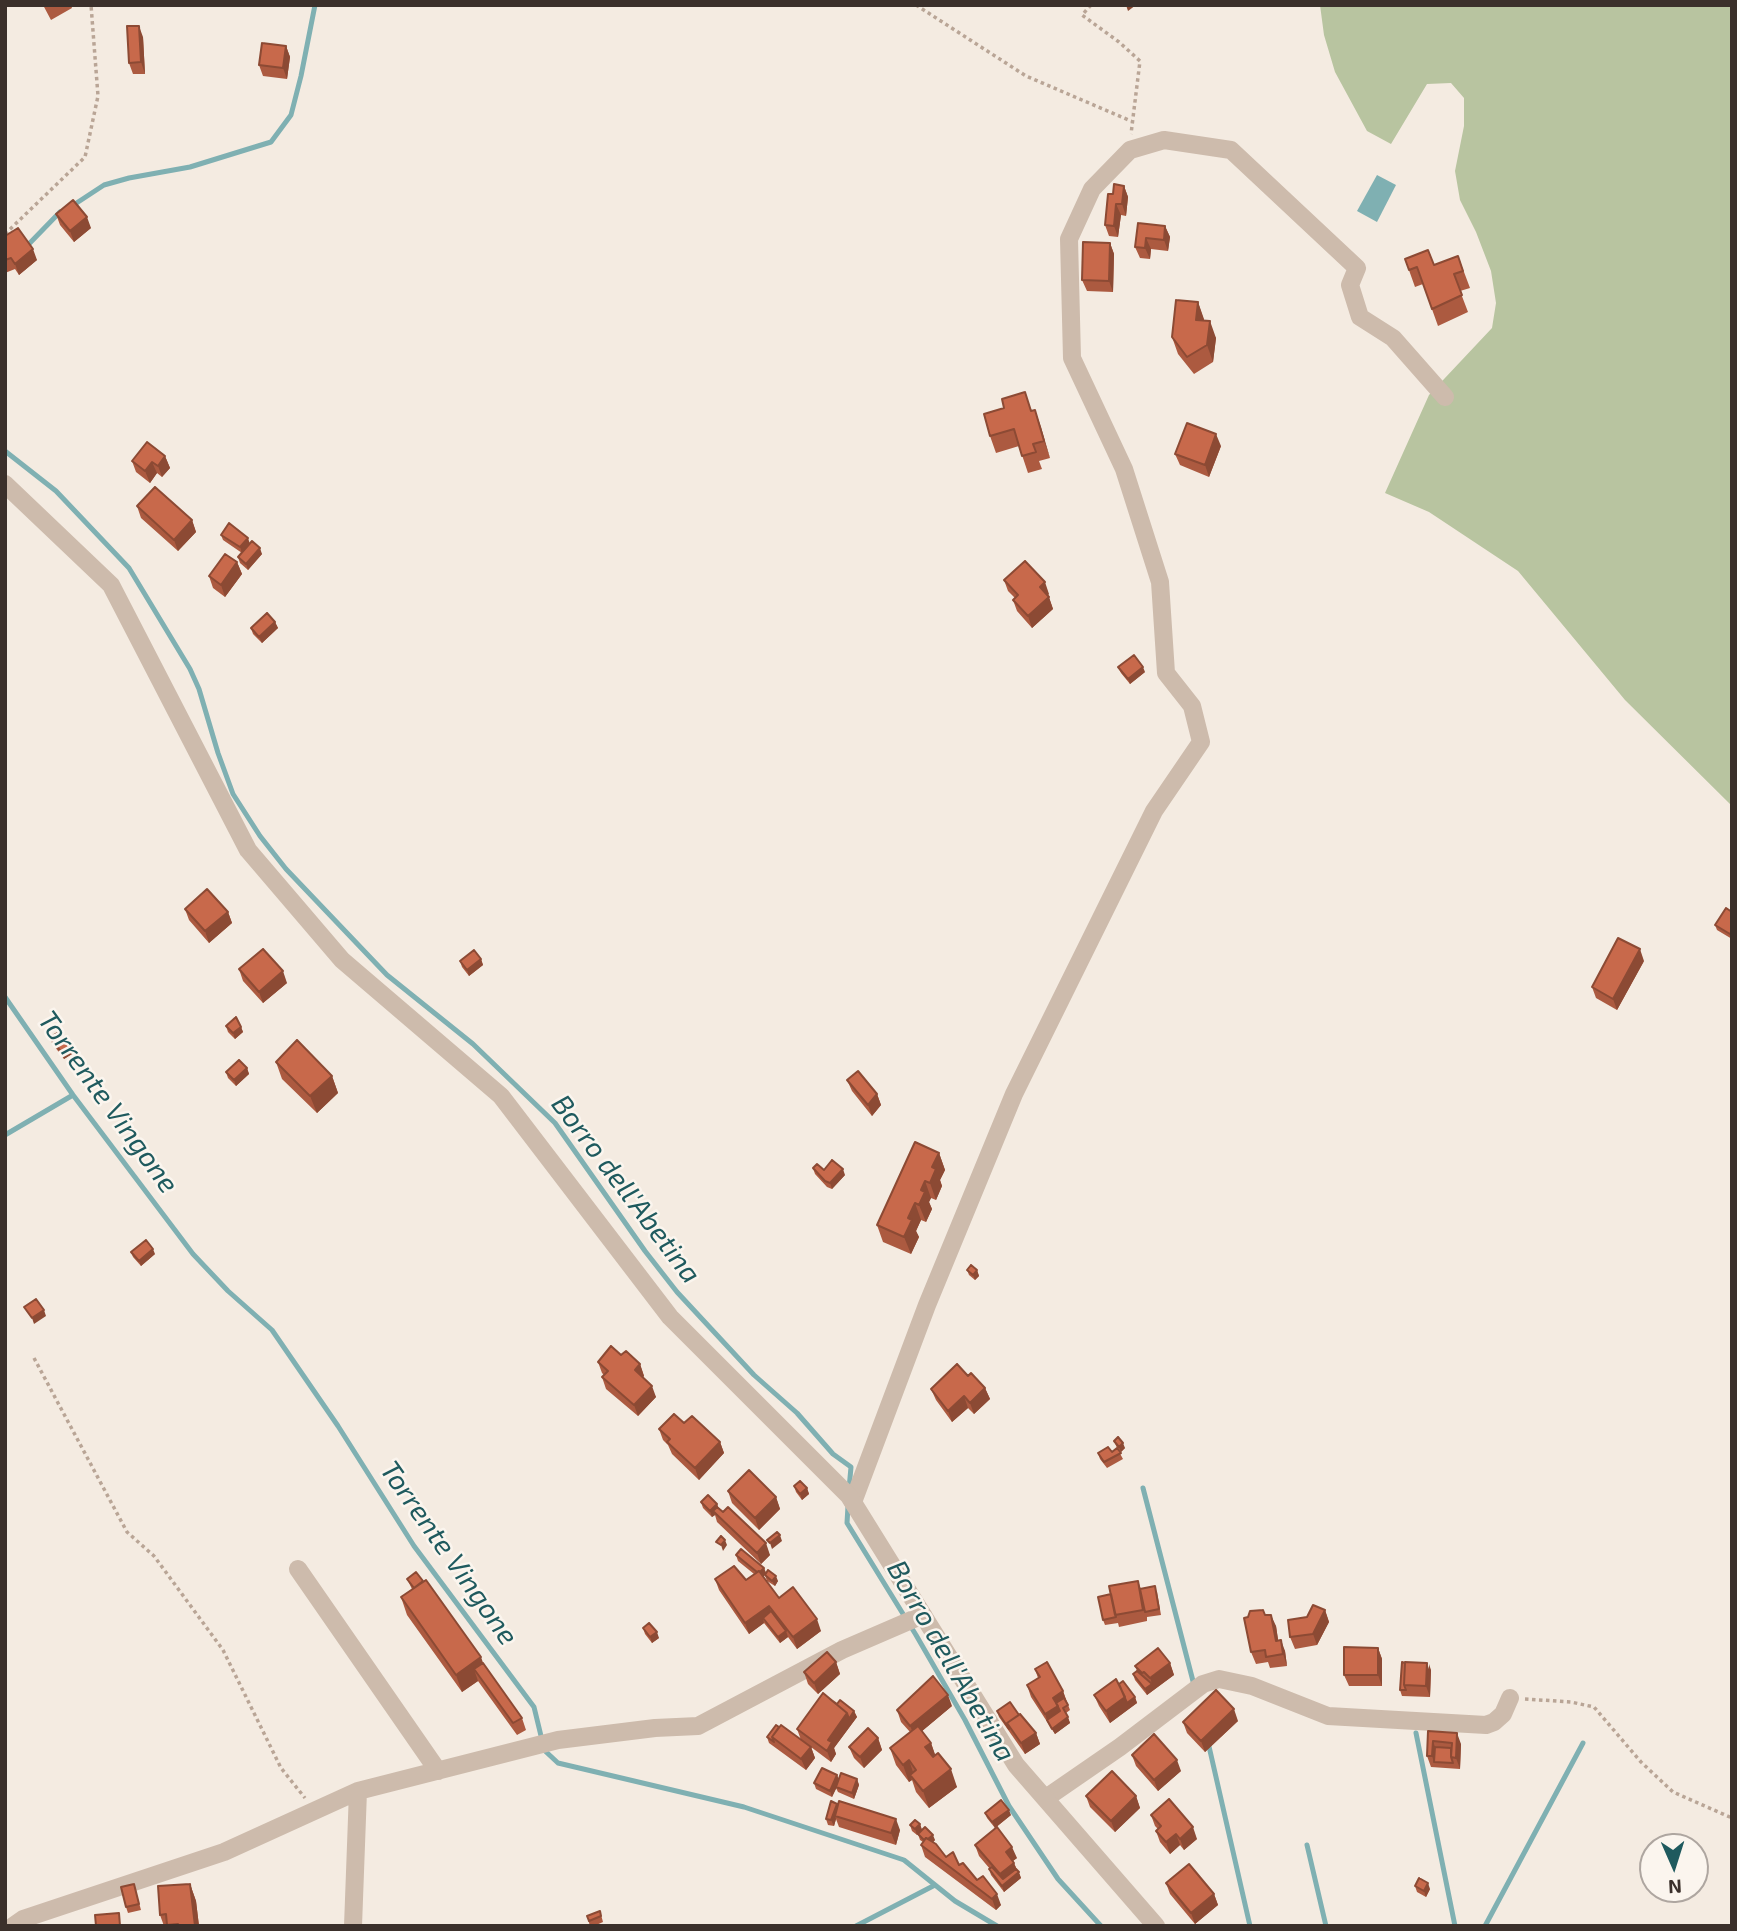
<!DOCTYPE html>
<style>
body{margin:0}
#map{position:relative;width:1737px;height:1931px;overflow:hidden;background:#f4ebe1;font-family:"Exo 2",sans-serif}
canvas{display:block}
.frame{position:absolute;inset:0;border:7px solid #3b302b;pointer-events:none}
.north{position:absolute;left:1639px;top:1833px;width:70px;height:70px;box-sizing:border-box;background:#fbf5ee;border:2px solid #aea6a0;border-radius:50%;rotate:177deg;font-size:19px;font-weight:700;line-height:28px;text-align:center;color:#3b302b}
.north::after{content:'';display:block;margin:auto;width:24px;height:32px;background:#1f5a5e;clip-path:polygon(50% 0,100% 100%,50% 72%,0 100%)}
</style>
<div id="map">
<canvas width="1737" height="1931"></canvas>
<div class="frame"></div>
<div class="north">N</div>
</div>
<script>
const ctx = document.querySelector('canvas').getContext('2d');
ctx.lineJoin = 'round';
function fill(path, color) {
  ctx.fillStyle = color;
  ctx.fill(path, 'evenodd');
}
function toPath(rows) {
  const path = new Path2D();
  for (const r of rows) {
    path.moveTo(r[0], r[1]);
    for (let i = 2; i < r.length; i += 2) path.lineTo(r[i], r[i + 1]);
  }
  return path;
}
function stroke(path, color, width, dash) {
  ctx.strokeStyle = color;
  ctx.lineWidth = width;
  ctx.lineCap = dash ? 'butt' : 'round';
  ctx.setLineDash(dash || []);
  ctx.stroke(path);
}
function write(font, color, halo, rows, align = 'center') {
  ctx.font = font + ' "Exo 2",sans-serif';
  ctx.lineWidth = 5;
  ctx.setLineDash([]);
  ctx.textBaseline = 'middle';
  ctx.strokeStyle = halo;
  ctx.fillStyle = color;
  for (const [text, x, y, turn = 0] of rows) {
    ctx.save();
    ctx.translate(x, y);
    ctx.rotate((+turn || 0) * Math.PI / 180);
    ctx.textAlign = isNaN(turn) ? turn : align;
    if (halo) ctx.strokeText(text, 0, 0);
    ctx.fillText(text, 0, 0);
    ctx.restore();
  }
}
fill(toPath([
 [1320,5,1732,5,1732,806,1625,700,1518,571,1429,512,1385,493,1429,395,1492,328,1496,303,1491,271,1476,232,1460,200,1455,171,1464,126,1464,98,1451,83,1427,84,1391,144,1367,131,1335,72,1324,35]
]), '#b8c4a0');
fill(toPath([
 [1377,175,1396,185,1377,222,1357,211]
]), '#7fb0b2');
stroke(toPath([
 [72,206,104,185,129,178,190,167,271,142,291,115,301,76,315,5],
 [25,248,60,212],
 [5,451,56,491,129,568,190,669,199,689,218,753,233,794,260,836,286,869,387,975,473,1044,555,1123,645,1251,677,1292,754,1375,797,1413,833,1454,851,1467,849,1489],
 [5,997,73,1095,193,1254,228,1291,272,1330,338,1426,414,1546,534,1707,542,1740],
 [5,1135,73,1095],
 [1143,1488,1194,1685],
 [848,1506,847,1523,916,1635,965,1720,1009,1806,1058,1879,1101,1926],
 [1416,1733,1455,1926],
 [1208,1742,1250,1926],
 [543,1749,558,1763,744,1807,904,1860,955,1901,997,1926],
 [1307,1845,1326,1926],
 [856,1926,935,1885],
 [1485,1926,1583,1743]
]), '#7fb0b2', 5);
stroke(toPath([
 [916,5,1026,76,1131,121],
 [1091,5,1082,15,1119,42,1140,61,1131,134],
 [5,234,85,157,98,96,91,5],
 [34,1358,127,1532,154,1556,223,1650,281,1768,305,1798],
 [1525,1699,1571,1702,1594,1707,1641,1762,1673,1792,1732,1818]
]), '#b9a596', 3.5, [3.5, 3.5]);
stroke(toPath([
 [853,1502,927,1305,1014,1094,1154,811,1201,742,1192,706,1166,673,1160,582,1124,469,1072,358,1069,239,1092,189,1130,150,1164,140,1231,150,1357,268,1350,285,1360,317,1393,338,1445,397],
 [298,1569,438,1771],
 [1046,1798,1120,1747,1203,1684,1219,1679,1252,1686,1328,1716,1486,1725,1494,1722,1503,1714,1510,1698],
 [13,1926,23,1919,224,1852,358,1791,558,1740,655,1728,698,1726,842,1650,923,1615],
 [353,1926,358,1791]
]), '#cdbbac', 18);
stroke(toPath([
 [5,484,111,585,248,850,342,960,501,1096,670,1317,849,1496,1016,1765,1156,1926]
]), '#cdbbac', 18);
fill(toPath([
 [43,5,71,5,72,8,51,20],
 [143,37,145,74,133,74,129,63],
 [286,46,290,57,287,79,263,76,259,65],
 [1124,186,1128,197,1126,216,1121,215,1118,237,1109,236,1105,225,1113,194],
 [56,214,91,228,74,242,60,225],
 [1138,223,1165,226,1170,237,1168,251,1151,249,1150,259,1140,258,1135,247],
 [5,236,37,260,19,275,15,269,5,273],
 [1110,243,1114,254,1113,292,1087,291,1082,280],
 [1458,256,1470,288,1460,291,1468,312,1438,326,1423,284,1415,287,1405,259,1434,265],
 [1198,302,1204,321,1216,338,1213,362,1194,374,1178,354,1172,337],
 [1035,410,1050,458,1039,461,1042,469,1028,473,1019,446,996,453,990,436,1032,411],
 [1221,446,1209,477,1180,465,1175,454],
 [165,456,170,468,162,477,157,473,150,483,136,472,132,461],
 [137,506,192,520,196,532,178,551,141,518],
 [221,535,250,544,262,554,248,570,240,563,238,557,242,553,223,540],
 [237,562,242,574,225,597,213,588,209,576],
 [1004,580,1049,594,1048,595,1053,609,1032,628,1017,611,1013,600,1015,598,1008,591],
 [275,622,278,628,262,643,253,634,251,628],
 [1118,667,1145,672,1130,684,1121,673],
 [185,909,228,912,232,923,209,943,189,920],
 [1732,912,1732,939,1717,930,1715,925],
 [481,959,483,965,469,976,462,967,460,961],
 [1644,961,1617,1010,1596,998,1592,987],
 [239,969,287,983,263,1003,243,981],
 [226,1026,241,1027,243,1032,235,1039,228,1032],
 [50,1037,72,1054,64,1059,52,1043],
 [276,1062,332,1076,338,1093,317,1113,282,1079],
 [247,1068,249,1074,236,1086,228,1078,226,1072],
 [847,1080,877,1094,881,1105,872,1116,852,1091],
 [939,1153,945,1170,940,1180,942,1186,936,1200,931,1198,929,1202,932,1209,926,1222,921,1220,916,1231,919,1237,911,1254,883,1242,877,1225],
 [813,1168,824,1170,845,1175,832,1189,827,1187,815,1174],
 [131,1252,155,1254,141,1266,133,1257],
 [967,1270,977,1270,979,1276,975,1280,969,1275],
 [621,1355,640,1364,644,1376,643,1377,656,1397,638,1416,606,1389,602,1377,604,1375,602,1373,598,1362],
 [985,1388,990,1399,974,1414,968,1408,952,1422,936,1400,931,1389],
 [684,1423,720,1442,724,1453,699,1480,672,1454,668,1445,663,1440,659,1429],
 [1114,1441,1125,1448,1121,1452,1117,1448,1123,1459,1107,1468,1100,1459,1098,1453,1112,1452,1117,1448],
 [794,1486,807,1488,809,1494,802,1500,796,1492],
 [728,1491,776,1497,780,1509,759,1530,732,1503],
 [701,1502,717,1504,719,1509,770,1555,761,1564,717,1522,715,1515,712,1517,703,1508],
 [736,1555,764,1568,766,1573,763,1577,779,1598,821,1631,797,1649,788,1637,780,1643,764,1623,749,1634,719,1590,715,1579,746,1580,754,1574,738,1561],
 [765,1575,778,1581,775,1586,767,1581],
 [407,1579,483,1663,522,1718,526,1730,517,1735,478,1681,462,1692,407,1615,401,1597,412,1589],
 [1138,1581,1141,1589,1157,1592,1161,1615,1147,1617,1147,1621,1119,1627,1118,1623,1105,1625,1103,1620,1111,1594],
 [1325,1610,1329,1622,1317,1645,1295,1649,1290,1637,1307,1617],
 [1265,1615,1276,1626,1278,1640,1285,1651,1287,1666,1270,1668,1268,1662,1256,1664,1251,1652],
 [643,1628,659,1638,652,1643,645,1634],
 [1378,1648,1382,1659,1382,1686,1349,1686,1344,1675],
 [836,1662,840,1674,818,1694,808,1684,804,1672],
 [1402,1662,1431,1670,1430,1697,1402,1696,1400,1690],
 [1170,1663,1174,1675,1147,1695,1135,1680,1133,1674,1137,1671,1135,1666],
 [1035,1669,1063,1691,1070,1710,1066,1713,1070,1723,1055,1734,1031,1697,1027,1685,1038,1678],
 [1119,1684,1135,1697,1137,1703,1110,1723,1099,1706,1094,1695],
 [837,1704,854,1711,857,1717,834,1748,836,1754,831,1762,811,1747,815,1758,806,1770,769,1743,767,1737,801,1740,797,1729],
 [952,1706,922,1731,931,1743,935,1755,957,1787,929,1808,916,1792,912,1780,909,1782,896,1765,890,1748,910,1732,901,1722,897,1710],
 [997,1711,1019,1715,1036,1733,1040,1744,1025,1754,999,1717],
 [1238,1721,1205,1752,1187,1733,1183,1722],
 [1428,1731,1461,1744,1460,1769,1431,1767,1427,1756],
 [878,1738,882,1750,864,1768,854,1758,849,1747],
 [1132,1755,1181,1771,1158,1791,1136,1766],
 [839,1779,857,1779,859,1785,854,1799,838,1792,836,1788,832,1797,816,1789,814,1783],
 [1086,1796,1136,1796,1140,1808,1115,1832,1090,1807],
 [837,1804,838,1806,900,1830,896,1845,839,1827,836,1819,834,1826,828,1825,826,1819],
 [985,1813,1011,1815,995,1828,987,1818],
 [1151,1815,1197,1839,1184,1850,1180,1845,1170,1854,1160,1842,1156,1831,1158,1829,1155,1826],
 [920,1824,922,1830,935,1840,933,1842,946,1857,959,1865,977,1880,1001,1905,996,1910,925,1857,921,1845,923,1842,920,1840,918,1834,917,1835,912,1831,910,1825],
 [975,1845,1017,1858,1013,1861,1021,1878,1004,1892,991,1875,989,1869,990,1869,979,1856],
 [1166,1883,1214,1894,1218,1905,1195,1924,1170,1894],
 [134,1884,141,1910,128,1913,126,1907],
 [190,1884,196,1901,199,1926,164,1926,160,1915],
 [1415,1886,1430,1889,1426,1897,1417,1892],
 [600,1911,603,1922,594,1926,590,1926,587,1916]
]), '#ac5a40');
fill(toPath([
 [1126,5,1136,5,1128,11],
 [139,26,143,37,145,74,141,62],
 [286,46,290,57,287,79,283,68],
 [1124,186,1128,197,1126,216,1122,204],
 [1116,204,1121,215,1118,237,1114,226],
 [87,217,91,228,74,242,70,231],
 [1165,226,1170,237,1168,251,1164,240],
 [1146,238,1151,249,1150,259,1145,248],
 [1110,243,1114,254,1113,292,1109,281],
 [33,249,37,260,19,275,15,264],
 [1198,302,1204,319,1202,337,1196,320],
 [1210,321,1216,338,1213,362,1207,345],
 [1035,410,1041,427,1050,458,1044,441],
 [1216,434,1221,446,1209,477,1205,465],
 [165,456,170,468,162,477,158,466],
 [152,462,157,473,150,483,145,471],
 [192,520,196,532,178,551,174,540],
 [248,538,250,544,242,553,240,547],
 [260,548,262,554,248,570,246,564],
 [237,562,242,574,225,597,221,585],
 [1045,582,1049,594,1044,598,1040,587],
 [1049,597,1053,609,1032,628,1028,616],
 [275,622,278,628,262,643,259,637],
 [1143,667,1145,672,1130,684,1128,679],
 [228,912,232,923,209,943,205,931],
 [1640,949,1644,961,1617,1010,1613,999],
 [481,959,483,965,469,976,467,970],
 [283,971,287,983,263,1003,259,992],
 [241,1027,243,1032,235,1039,233,1033],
 [70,1048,72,1054,64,1059,62,1053],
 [247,1068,249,1074,236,1086,234,1080],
 [332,1076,338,1093,317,1113,310,1096],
 [877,1094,881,1105,872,1116,868,1105],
 [939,1153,945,1170,940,1180,942,1186,936,1200,930,1183,932,1167],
 [843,1169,845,1175,832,1189,830,1183],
 [925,1181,931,1198,929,1202,932,1209,926,1222,919,1205,921,1190],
 [915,1203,921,1220,916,1231,919,1237,911,1254,904,1237,908,1218],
 [153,1249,155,1254,141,1266,139,1261],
 [977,1270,979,1276,975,1280,973,1275],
 [44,1310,46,1316,34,1324,32,1318],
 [640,1364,644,1376,639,1381,635,1370],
 [652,1386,656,1397,638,1416,634,1405],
 [985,1388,990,1399,974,1414,970,1403],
 [964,1396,968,1408,952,1422,948,1411],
 [720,1442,724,1453,699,1480,695,1468],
 [1123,1443,1125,1448,1121,1452,1119,1447],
 [807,1488,809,1494,802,1500,800,1494],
 [776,1497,780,1509,759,1530,755,1518],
 [717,1504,719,1510,713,1511,715,1515,712,1517,710,1511],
 [780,1535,782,1541,772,1549,770,1543],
 [725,1540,727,1545,723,1551,721,1545],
 [766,1543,770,1555,761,1564,757,1553],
 [764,1568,766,1573,761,1580,759,1574],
 [776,1576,778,1581,775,1586,772,1581],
 [769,1606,773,1617,763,1618,764,1623,749,1634,745,1623],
 [1325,1610,1329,1622,1317,1645,1313,1634],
 [1271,1615,1276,1626,1280,1652,1276,1641],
 [817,1619,821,1631,797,1649,793,1637],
 [786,1631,788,1637,780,1643,778,1637],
 [657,1632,659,1638,652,1643,650,1637],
 [1281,1640,1285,1651,1287,1666,1283,1654],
 [1378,1648,1382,1659,1382,1686,1378,1675],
 [481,1657,487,1674,474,1669,478,1681,462,1692,456,1675],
 [836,1662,840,1674,818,1694,814,1683],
 [1170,1663,1174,1675,1147,1695,1145,1689,1152,1684,1150,1678],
 [1427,1663,1429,1669,1429,1664,1431,1670,1430,1697,1426,1686],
 [1063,1691,1067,1703,1059,1708,1062,1717,1047,1720,1045,1714,1053,1698],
 [948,1695,952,1706,915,1737,910,1726],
 [1125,1697,1135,1697,1137,1703,1110,1723,1106,1711],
 [1234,1709,1238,1721,1205,1752,1201,1741],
 [854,1711,857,1717,834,1748,836,1754,831,1762,827,1751,828,1740,847,1713],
 [1068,1717,1070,1723,1055,1734,1052,1729],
 [1036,1733,1040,1744,1025,1754,1021,1743],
 [1457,1733,1461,1744,1460,1769,1456,1758],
 [878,1738,882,1750,864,1768,860,1757],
 [1433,1741,1437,1753,1434,1762,1432,1756],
 [931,1743,937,1760,931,1764,925,1747],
 [811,1747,815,1758,806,1770,801,1759],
 [909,1760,915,1778,910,1775,912,1780,909,1782,903,1765],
 [1177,1760,1181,1771,1158,1791,1154,1780],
 [951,1769,957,1787,929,1808,923,1791],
 [837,1775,840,1781,832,1797,830,1791],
 [857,1779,859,1785,854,1799,852,1793],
 [1136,1796,1140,1808,1115,1832,1111,1821],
 [837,1804,839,1810,835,1816,836,1819,834,1826,831,1820],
 [1009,1810,1011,1815,995,1828,992,1822],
 [896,1819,900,1830,896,1845,891,1833],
 [920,1824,922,1830,917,1835,915,1829],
 [1193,1827,1197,1839,1184,1850,1180,1839],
 [1176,1834,1180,1845,1170,1854,1166,1842],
 [933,1835,935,1840,928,1848,926,1842],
 [1012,1847,1017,1858,1010,1863,1006,1852],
 [1014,1863,1018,1873,1019,1872,1021,1878,1004,1892,1002,1886,1004,1884,1000,1874],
 [1428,1883,1430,1889,1426,1897,1424,1891],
 [190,1884,196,1901,199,1926,195,1926],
 [997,1894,1001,1905,996,1910,992,1899],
 [1214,1894,1218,1905,1195,1924,1191,1913]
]), '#8c4a34');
const building = toPath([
 [127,26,139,26,141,62,129,63,127,26],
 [262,43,286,46,283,68,259,65,262,43],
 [1114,184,1124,186,1122,204,1116,204,1114,226,1105,225,1108,194,1113,194,1114,184],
 [73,200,87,217,70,231,56,214,73,200],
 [1138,223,1165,226,1164,240,1146,238,1145,248,1135,247,1138,223],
 [18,228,33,249,15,264,11,258,5,260,5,243,6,242,5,236,18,228],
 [1083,242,1110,243,1109,281,1082,280,1083,242],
 [1428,250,1434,265,1458,256,1463,271,1454,274,1462,295,1432,309,1417,267,1409,270,1405,259,1428,250],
 [1176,300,1198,302,1196,320,1210,321,1207,345,1187,357,1172,337,1176,300],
 [1025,392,1031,411,1035,410,1044,441,1033,444,1036,452,1022,456,1014,429,990,436,984,414,1004,408,1002,399,1025,392],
 [1187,423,1216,434,1205,465,1175,454,1187,423],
 [147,442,165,456,158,466,152,462,145,471,132,461,147,442],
 [155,487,192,520,174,540,137,506,155,487],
 [229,523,248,538,240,547,221,535,229,523],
 [252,541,260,548,246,564,238,557,252,541],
 [225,554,237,562,221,585,209,576,225,554],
 [1025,561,1045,582,1040,587,1049,597,1028,616,1013,600,1018,595,1004,580,1025,561],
 [267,613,275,622,259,637,251,628,267,613],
 [1134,655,1143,667,1128,679,1118,667,1134,655],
 [207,889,228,912,205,931,185,909,207,889],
 [1726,908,1732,912,1732,931,1730,934,1715,925,1726,908],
 [1618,938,1640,949,1613,999,1592,987,1618,938],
 [263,949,283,971,259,992,239,969,263,949],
 [474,950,481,959,467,970,460,961,474,950],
 [236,1017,241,1027,233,1033,226,1026,236,1017],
 [59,1032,70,1048,62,1053,50,1037,59,1032],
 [297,1040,332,1076,310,1096,276,1062,297,1040],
 [239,1060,247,1068,234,1080,226,1072,239,1060],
 [858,1071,877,1094,868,1105,847,1080,858,1071],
 [915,1142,939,1153,932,1167,936,1169,930,1183,925,1181,921,1190,925,1192,919,1205,915,1203,908,1218,912,1220,904,1237,877,1225,915,1142],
 [832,1160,843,1169,830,1183,825,1181,813,1168,817,1164,824,1170,832,1160],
 [146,1240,153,1249,139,1261,131,1252,146,1240],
 [971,1265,977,1270,973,1275,967,1270,971,1265],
 [36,1299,44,1310,32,1318,24,1307,36,1299],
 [611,1346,621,1355,626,1351,640,1364,635,1370,652,1386,634,1405,602,1377,608,1371,598,1362,611,1346],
 [957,1364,968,1376,971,1373,985,1388,970,1403,964,1396,948,1411,931,1389,957,1364],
 [674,1414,684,1423,692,1416,720,1442,695,1468,667,1442,670,1439,659,1429,674,1414],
 [1118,1437,1123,1443,1119,1447,1114,1441,1118,1437],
 [1108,1447,1112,1452,1117,1448,1121,1453,1104,1462,1098,1453,1108,1447],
 [749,1470,776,1497,755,1518,728,1491,749,1470],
 [800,1481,807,1488,800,1494,794,1486,800,1481],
 [708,1495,717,1504,710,1511,701,1502,708,1495],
 [717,1507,723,1512,728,1507,766,1543,757,1553,713,1511,717,1507],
 [777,1532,780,1535,770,1543,767,1540,777,1532],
 [721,1536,725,1540,721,1545,716,1542,721,1536],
 [741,1549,764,1568,760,1572,759,1571,757,1572,736,1555,741,1549],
 [734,1566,746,1580,759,1571,779,1598,793,1587,817,1619,793,1637,769,1606,745,1623,715,1579,734,1566],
 [768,1570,776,1576,772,1581,765,1575,768,1570],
 [416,1572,423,1581,414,1588,407,1579,416,1572],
 [426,1580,481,1657,456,1675,401,1597,426,1580],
 [1138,1581,1143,1610,1115,1615,1109,1586,1138,1581],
 [1155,1586,1159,1609,1145,1612,1140,1589,1155,1586],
 [1111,1594,1116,1617,1103,1620,1098,1597,1111,1594],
 [1313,1605,1325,1610,1313,1634,1290,1637,1288,1620,1307,1617,1313,1605],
 [1263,1610,1265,1615,1271,1615,1276,1641,1281,1640,1283,1654,1266,1657,1265,1650,1251,1652,1244,1618,1248,1617,1250,1611,1263,1610],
 [771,1611,786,1631,778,1637,763,1618,771,1611],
 [649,1623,657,1632,650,1637,643,1628,649,1623],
 [1344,1647,1378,1648,1378,1675,1344,1675,1344,1647],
 [1158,1648,1170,1663,1150,1678,1144,1672,1142,1673,1135,1666,1158,1648],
 [827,1652,836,1662,814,1683,804,1672,827,1652],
 [1047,1662,1063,1691,1053,1698,1058,1706,1045,1714,1027,1685,1040,1677,1035,1669,1047,1662],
 [1402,1662,1405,1663,1404,1685,1406,1690,1400,1690,1402,1662],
 [1405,1662,1427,1663,1426,1686,1404,1685,1405,1662],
 [483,1663,522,1718,513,1723,474,1669,483,1663],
 [1137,1671,1152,1684,1145,1689,1133,1674,1137,1671],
 [933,1676,948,1695,910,1726,897,1710,933,1676],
 [1116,1679,1125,1697,1106,1711,1094,1695,1116,1679],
 [1123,1681,1135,1697,1127,1703,1119,1684,1123,1681],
 [1216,1690,1234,1709,1201,1741,1183,1722,1216,1690],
 [823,1693,847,1713,828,1740,832,1742,827,1751,797,1729,823,1693],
 [1064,1698,1068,1705,1063,1708,1068,1717,1052,1729,1047,1720,1060,1711,1056,1703,1064,1698],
 [830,1699,837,1704,840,1700,854,1711,849,1719,847,1713,830,1699],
 [1010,1702,1019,1715,1007,1723,1009,1729,997,1711,1010,1702],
 [1020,1714,1036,1733,1021,1743,1007,1723,1020,1714],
 [776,1725,779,1727,772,1737,774,1742,767,1737,776,1725],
 [781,1725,811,1747,801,1759,772,1737,781,1725],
 [918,1726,931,1743,925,1747,933,1757,938,1753,951,1769,923,1791,910,1775,916,1770,909,1760,903,1765,890,1748,918,1726],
 [868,1728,878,1738,860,1757,849,1747,868,1728],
 [1428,1731,1457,1733,1456,1758,1451,1757,1452,1743,1433,1741,1432,1756,1427,1756,1428,1731],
 [1154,1734,1177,1760,1154,1780,1132,1755,1154,1734],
 [1435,1747,1451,1748,1451,1757,1453,1763,1434,1762,1435,1747],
 [822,1768,837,1775,830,1791,814,1783,822,1768],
 [1112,1771,1136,1796,1111,1821,1086,1796,1112,1771],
 [841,1773,857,1779,852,1793,836,1787,841,1773],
 [1169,1799,1193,1827,1180,1839,1176,1834,1166,1842,1156,1831,1161,1826,1151,1815,1169,1799],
 [1001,1800,1009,1810,992,1822,985,1813,1001,1800],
 [831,1801,837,1804,831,1820,826,1819,831,1801],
 [839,1801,896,1819,891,1833,835,1816,839,1801],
 [915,1820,920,1824,915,1829,910,1825,915,1820],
 [925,1827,933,1835,928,1839,926,1838,924,1840,918,1834,925,1827],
 [997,1827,1012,1847,1006,1852,1014,1863,1000,1874,975,1845,997,1827],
 [926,1838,936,1844,946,1857,953,1852,959,1865,963,1863,977,1880,983,1876,997,1894,992,1899,921,1845,926,1838],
 [1189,1864,1214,1894,1191,1913,1166,1883,1189,1864],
 [992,1867,1003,1879,1016,1869,1019,1872,1002,1886,989,1869,992,1867],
 [1419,1878,1428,1883,1424,1891,1415,1886,1419,1878],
 [134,1884,139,1904,126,1907,121,1887,134,1884],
 [190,1884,195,1926,178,1926,178,1924,167,1925,166,1914,160,1915,158,1886,190,1884],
 [600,1911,601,1916,589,1921,587,1916,600,1911],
 [119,1913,120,1926,96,1926,95,1915,119,1913]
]);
fill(building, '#c8694b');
stroke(building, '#8c4a34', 2);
write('italic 28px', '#1f5a5e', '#fbf5ee', [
 ["Torrente Vingone",108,1102,54],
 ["Borro dell'Abetina",626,1189,53],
 ["Torrente Vingone",449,1553,55],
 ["Borro dell'Abetina",951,1661,60]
]);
</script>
